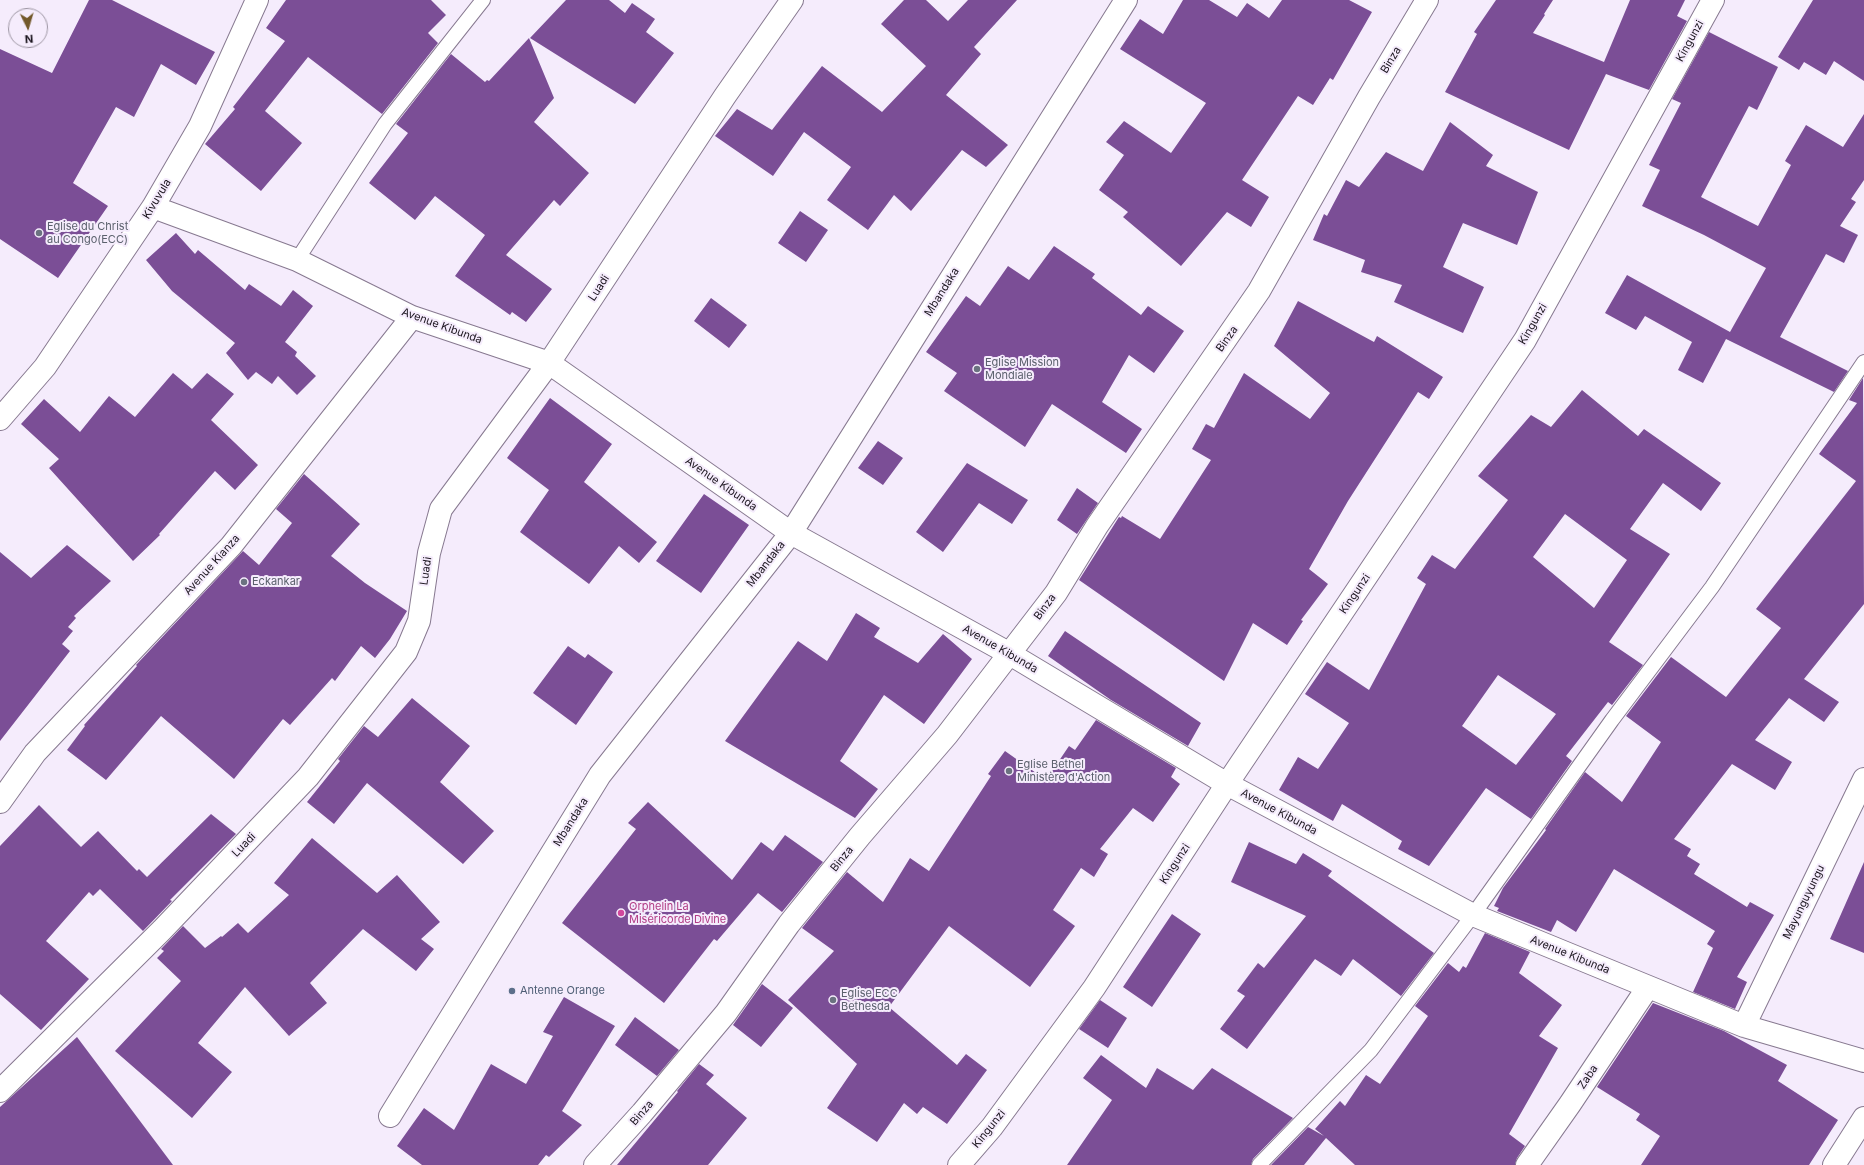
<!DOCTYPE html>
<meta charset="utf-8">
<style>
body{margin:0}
#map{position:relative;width:1864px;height:1165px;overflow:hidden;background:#f5ecfc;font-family:Inter,sans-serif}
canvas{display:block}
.north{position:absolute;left:8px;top:8px;width:40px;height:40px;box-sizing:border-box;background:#f5ecfc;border:1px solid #9d96a3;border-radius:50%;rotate:175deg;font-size:11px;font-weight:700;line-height:16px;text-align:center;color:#1a141d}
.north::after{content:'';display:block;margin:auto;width:14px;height:18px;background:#73592b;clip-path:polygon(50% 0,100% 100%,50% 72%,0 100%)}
</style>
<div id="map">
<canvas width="1864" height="1165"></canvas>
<div class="north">N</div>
</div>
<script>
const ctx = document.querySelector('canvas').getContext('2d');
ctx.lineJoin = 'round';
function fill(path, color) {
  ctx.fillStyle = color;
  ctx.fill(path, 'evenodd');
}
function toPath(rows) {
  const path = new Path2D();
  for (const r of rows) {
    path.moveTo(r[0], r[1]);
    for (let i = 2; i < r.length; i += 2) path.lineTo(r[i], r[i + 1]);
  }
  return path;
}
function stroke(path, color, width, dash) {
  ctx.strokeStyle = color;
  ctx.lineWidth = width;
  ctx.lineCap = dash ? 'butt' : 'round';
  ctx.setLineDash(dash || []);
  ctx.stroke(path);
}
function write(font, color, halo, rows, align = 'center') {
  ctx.font = font + ' Inter,sans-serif';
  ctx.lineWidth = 4;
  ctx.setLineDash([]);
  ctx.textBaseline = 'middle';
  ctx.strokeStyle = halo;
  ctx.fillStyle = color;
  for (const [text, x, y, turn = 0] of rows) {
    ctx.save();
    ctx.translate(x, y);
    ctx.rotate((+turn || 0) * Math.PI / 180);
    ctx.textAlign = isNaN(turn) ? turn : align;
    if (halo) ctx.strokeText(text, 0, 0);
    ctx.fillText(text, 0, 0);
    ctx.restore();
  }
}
fill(toPath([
 [89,0,112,0,215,52,196,85,161,64,134,117,116,107,73,183,108,206,58,278,0,239,0,49,52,73],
 [286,0,431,0,446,15,428,33,438,43,382,114,308,57,265,111,302,143,261,191,205,144,235,109,233,107,285,41,266,28],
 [566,0,609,0,625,13,632,3,655,19,646,32,674,53,635,104,530,38],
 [904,0,926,0,948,21,968,0,1017,0,974,47,981,54,946,95,1008,145,986,167,962,150,911,211,894,195,868,230,827,200,851,167,804,132,773,176,715,136,737,109,772,130,822,66,882,112,926,66,881,24],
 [1183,0,1209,0,1237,17,1247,3,1269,18,1282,0,1349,0,1372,12,1333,80,1330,78,1313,105,1298,96,1242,180,1269,197,1251,227,1227,212,1181,266,1123,217,1128,212,1099,190,1124,155,1106,142,1124,121,1171,153,1206,103,1120,49,1140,19,1163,34],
 [1496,0,1553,0,1544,14,1545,15,1533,33,1604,62,1630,0,1685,0,1677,16,1687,21,1649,90,1606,74,1569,150,1445,92,1477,34,1474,32],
 [1813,0,1864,0,1864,81,1834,61,1826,75,1804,62,1799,70,1778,57],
 [1709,32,1778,67,1757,110,1749,106,1701,197,1758,226,1791,165,1785,161,1806,125,1843,147,1864,114,1864,180,1851,199,1856,202,1840,226,1858,235,1844,263,1826,254,1780,337,1848,371,1834,392,1726,339,1703,383,1678,370,1692,342,1645,316,1636,330,1605,313,1627,275,1730,332,1766,268,1704,235,1642,206,1660,170,1649,165,1681,103,1672,99],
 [529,38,554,98,534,122,589,173,560,206,554,200,506,255,552,289,526,322,512,312,510,315,455,276,485,235,435,196,415,220,369,183,408,133,396,124,451,54,485,82,487,80,489,81],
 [1450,122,1493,155,1486,166,1538,192,1517,245,1463,223,1443,267,1484,287,1463,333,1394,302,1402,285,1361,272,1365,260,1313,240,1324,214,1327,216,1346,180,1359,187,1386,152,1423,171],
 [800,211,828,230,806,262,778,243],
 [176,233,195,254,198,250,245,290,249,284,281,306,293,290,313,306,285,342,297,352,295,356,316,376,297,395,278,376,272,384,256,372,248,380,226,353,235,343,172,291,146,260],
 [1054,246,1095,274,1092,278,1141,315,1148,306,1184,331,1154,373,1129,355,1102,402,1142,429,1126,453,1052,404,1025,447,944,391,957,373,926,352,966,296,980,306,1008,266,1029,280],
 [711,298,747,325,729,348,694,321],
 [1298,301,1374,342,1377,336,1443,377,1429,399,1418,392,1348,501,1309,569,1328,584,1301,620,1303,621,1287,645,1253,623,1224,681,1079,580,1119,517,1121,518,1122,516,1160,539,1211,460,1192,449,1206,424,1214,428,1244,373,1310,419,1330,393,1274,346],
 [173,373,192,389,207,373,234,394,211,420,258,465,235,490,215,471,159,534,160,535,133,561,49,468,59,459,21,424,44,399,80,432,109,396,135,417],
 [1863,378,1864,604,1804,679,1839,702,1824,722,1789,698,1755,740,1792,762,1775,790,1732,764,1674,839,1691,849,1687,856,1700,864,1694,874,1747,907,1750,902,1774,915,1737,977,1747,982,1735,1009,1693,992,1713,948,1707,944,1715,931,1614,869,1576,932,1557,920,1551,932,1497,911,1499,908,1494,906,1503,888,1546,830,1545,829,1585,772,1622,802,1661,742,1626,716,1671,657,1726,697,1781,628,1756,609,1856,481,1819,454,1857,403,1849,400],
 [1582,390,1638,436,1644,429,1721,483,1701,511,1663,483,1630,529,1670,554,1609,642,1643,665,1612,705,1608,702,1566,756,1572,761,1531,819,1486,788,1429,866,1398,849,1402,841,1342,804,1333,821,1279,790,1298,757,1318,769,1349,723,1305,694,1327,662,1369,690,1426,584,1417,578,1432,555,1455,569,1508,500,1478,476,1531,415,1551,427],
 [1565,514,1627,560,1594,608,1533,557],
 [1498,675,1556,714,1516,765,1462,726],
 [550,398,612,444,584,482,657,542,639,563,619,546,589,584,520,532,549,490,507,458],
 [878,441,903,458,883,485,858,468],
 [967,463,1028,500,1012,524,979,503,943,552,916,532],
 [304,474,360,524,331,556,365,583,407,611,390,639,375,658,361,646,335,681,332,678,290,725,283,719,234,779,161,716,106,780,67,750,85,726,84,725,137,666,136,665,243,551,259,565,292,523,276,509],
 [1077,488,1098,503,1077,534,1057,520],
 [704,494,749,525,701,593,656,561],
 [67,545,111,581,74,616,76,618,68,627,73,631,62,644,70,651,0,741,0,552,31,578],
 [856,613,880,628,874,637,918,663,943,634,972,659,924,724,884,695,840,761,878,789,855,818,725,741,798,641,827,661],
 [1065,631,1201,723,1188,746,1111,700,1048,656],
 [568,646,585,658,588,654,613,672,576,725,533,693],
 [412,698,470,746,440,782,494,831,463,864,367,783,334,824,307,802,340,761,338,759,364,726,378,737],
 [1096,720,1176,768,1171,777,1180,784,1153,822,1133,808,1100,849,1108,854,1094,877,1081,868,1053,910,1075,926,1030,987,949,926,889,1007,957,1065,966,1054,987,1070,947,1124,923,1107,917,1114,904,1103,877,1142,827,1108,857,1064,788,1000,834,951,802,928,847,872,883,902,910,858,929,871,991,776,988,774,1005,751,1046,780,1069,746,1075,750],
 [648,802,732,880,761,842,773,851,785,835,823,862,782,912,758,893,717,941,714,939,664,1003,562,923,636,829,628,823],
 [39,805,81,847,98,831,137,871,139,869,147,877,211,814,236,834,170,900,172,901,143,931,100,889,93,896,89,892,46,941,89,979,41,1030,0,994,0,846],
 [312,838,377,893,397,875,440,922,421,939,434,949,416,971,363,929,310,983,327,1003,289,1036,245,987,198,1043,232,1072,192,1118,115,1051,181,981,157,958,164,951,161,949,183,926,205,948,221,936,222,937,238,923,248,933,289,895,274,883],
 [1249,842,1296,864,1303,853,1332,871,1328,876,1434,953,1401,996,1353,959,1341,976,1315,959,1247,1049,1220,1029,1245,996,1237,991,1258,963,1264,968,1306,916,1231,882],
 [1864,862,1864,953,1830,939],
 [1172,914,1201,934,1152,1007,1123,987],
 [1485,933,1530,952,1519,973,1562,1005,1539,1036,1558,1048,1509,1134,1525,1146,1517,1158,1515,1165,1355,1165,1326,1138,1304,1165,1271,1165,1308,1127,1324,1136,1315,1129,1340,1101,1345,1106,1366,1075,1380,1084,1428,1016,1415,1006,1448,963,1459,972,1463,966,1466,968],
 [762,984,793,1008,761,1047,733,1025],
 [564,997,615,1026,562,1111,582,1125,549,1157,546,1155,538,1165,422,1165,397,1146,424,1108,454,1130,491,1064,526,1084,553,1036,543,1032],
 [1100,1000,1127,1018,1108,1048,1079,1029],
 [1653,1003,1724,1031,1787,1065,1778,1081,1838,1120,1809,1165,1641,1165,1660,1136,1636,1120,1640,1114,1597,1087],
 [635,1017,679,1050,657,1076,615,1045],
 [77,1037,173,1165,0,1165,0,1107],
 [1101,1055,1146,1088,1157,1068,1193,1090,1212,1068,1293,1118,1253,1159,1251,1165,1067,1165,1112,1100,1083,1078],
 [699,1064,714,1075,706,1084,747,1118,708,1165,617,1165,678,1092,677,1091]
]), '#7b4e96');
const lane = toPath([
 [297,260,385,124,483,0],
 [1259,1165,1371,1050,1473,915,1612,720,1712,587,1864,362]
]);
const street = toPath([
 [153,207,297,260,412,317,549,363,791,533,1010,654,1227,784,1473,915,1744,1026,1864,1061],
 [0,419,45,367,153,207,200,126,257,0],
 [0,802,35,753,231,546,412,317],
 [1744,1026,1864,779],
 [0,1091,162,930,308,777,406,652,419,621,429,553,441,509,549,363,725,96,792,0],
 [390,1116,600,775,791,533,1126,0],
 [595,1165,642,1113,726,1013,789,924,860,836,947,735,1056,593,1097,526,1259,291,1369,97,1427,0],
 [959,1165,992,1127,1094,988,1227,784,1525,340,1713,0],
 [1527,1165,1570,1104,1648,987],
 [1834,1165,1864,1118]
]);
stroke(lane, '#877990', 16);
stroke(street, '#877990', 24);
stroke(lane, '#fff', 14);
stroke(street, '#fff', 22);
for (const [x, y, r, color] of [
 [39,233,4,"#6b7280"],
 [977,369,4,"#6b7280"],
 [244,582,4,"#6b7280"],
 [1009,771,4,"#6b7280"],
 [621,913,4,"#d1479c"],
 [512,991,4,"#5c6f8a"],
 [833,1000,4,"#6b7280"]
]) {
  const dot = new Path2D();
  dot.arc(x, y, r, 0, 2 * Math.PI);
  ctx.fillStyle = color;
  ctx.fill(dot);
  stroke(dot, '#f5ecfc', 1.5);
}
write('11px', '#1a141d', '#f5ecfc', [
 ["Kingunzi",1690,41,-61],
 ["Binza",1391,60,-59],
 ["Kivuvula",157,199,-59],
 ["Luadi",599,288,-57],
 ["Mbandaka",942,292,-58],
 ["Kingunzi",1533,324,-60],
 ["Avenue Kibunda",442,326,20],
 ["Binza",1227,339,-55],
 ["Avenue Kibunda",721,484,35],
 ["Mbandaka",766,564,-52],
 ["Avenue Kianza",212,565,-48],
 ["Luadi",426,571,-82],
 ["Kingunzi",1355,594,-56],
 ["Binza",1045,607,-54],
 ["Avenue Kibunda",1000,649,30],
 ["Avenue Kibunda",1279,812,28],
 ["Mbandaka",571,822,-58],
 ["Luadi",244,845,-46],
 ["Binza",842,859,-51],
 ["Kingunzi",1175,864,-57],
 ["Mayunguyungu",1804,902,-64],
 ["Avenue Kibunda",1570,955,22],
 ["Zaba",1588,1077,-56],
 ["Binza",642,1113,-49],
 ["Kingunzi",989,1129,-51]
]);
write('11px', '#5b616d', '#f5ecfc', [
 ["Eglise du Christ",47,227],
 ["au Congo(ECC)",47,240],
 ["Eglise Mission",985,363],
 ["Mondiale",985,376],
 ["Eckankar",252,582],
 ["Eglise Bethel",1017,765],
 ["Ministère d'Action",1017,778],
 ["Eglise ECC",841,994],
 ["Bethesda",841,1007]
], 'left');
write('11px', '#b23c85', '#f5ecfc', [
 ["Orphelin La",629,907],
 ["Miséricorde Divine",629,920]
], 'left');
write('11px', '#4e5e75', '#f5ecfc', [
 ["Antenne Orange",520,991]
], 'left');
</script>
